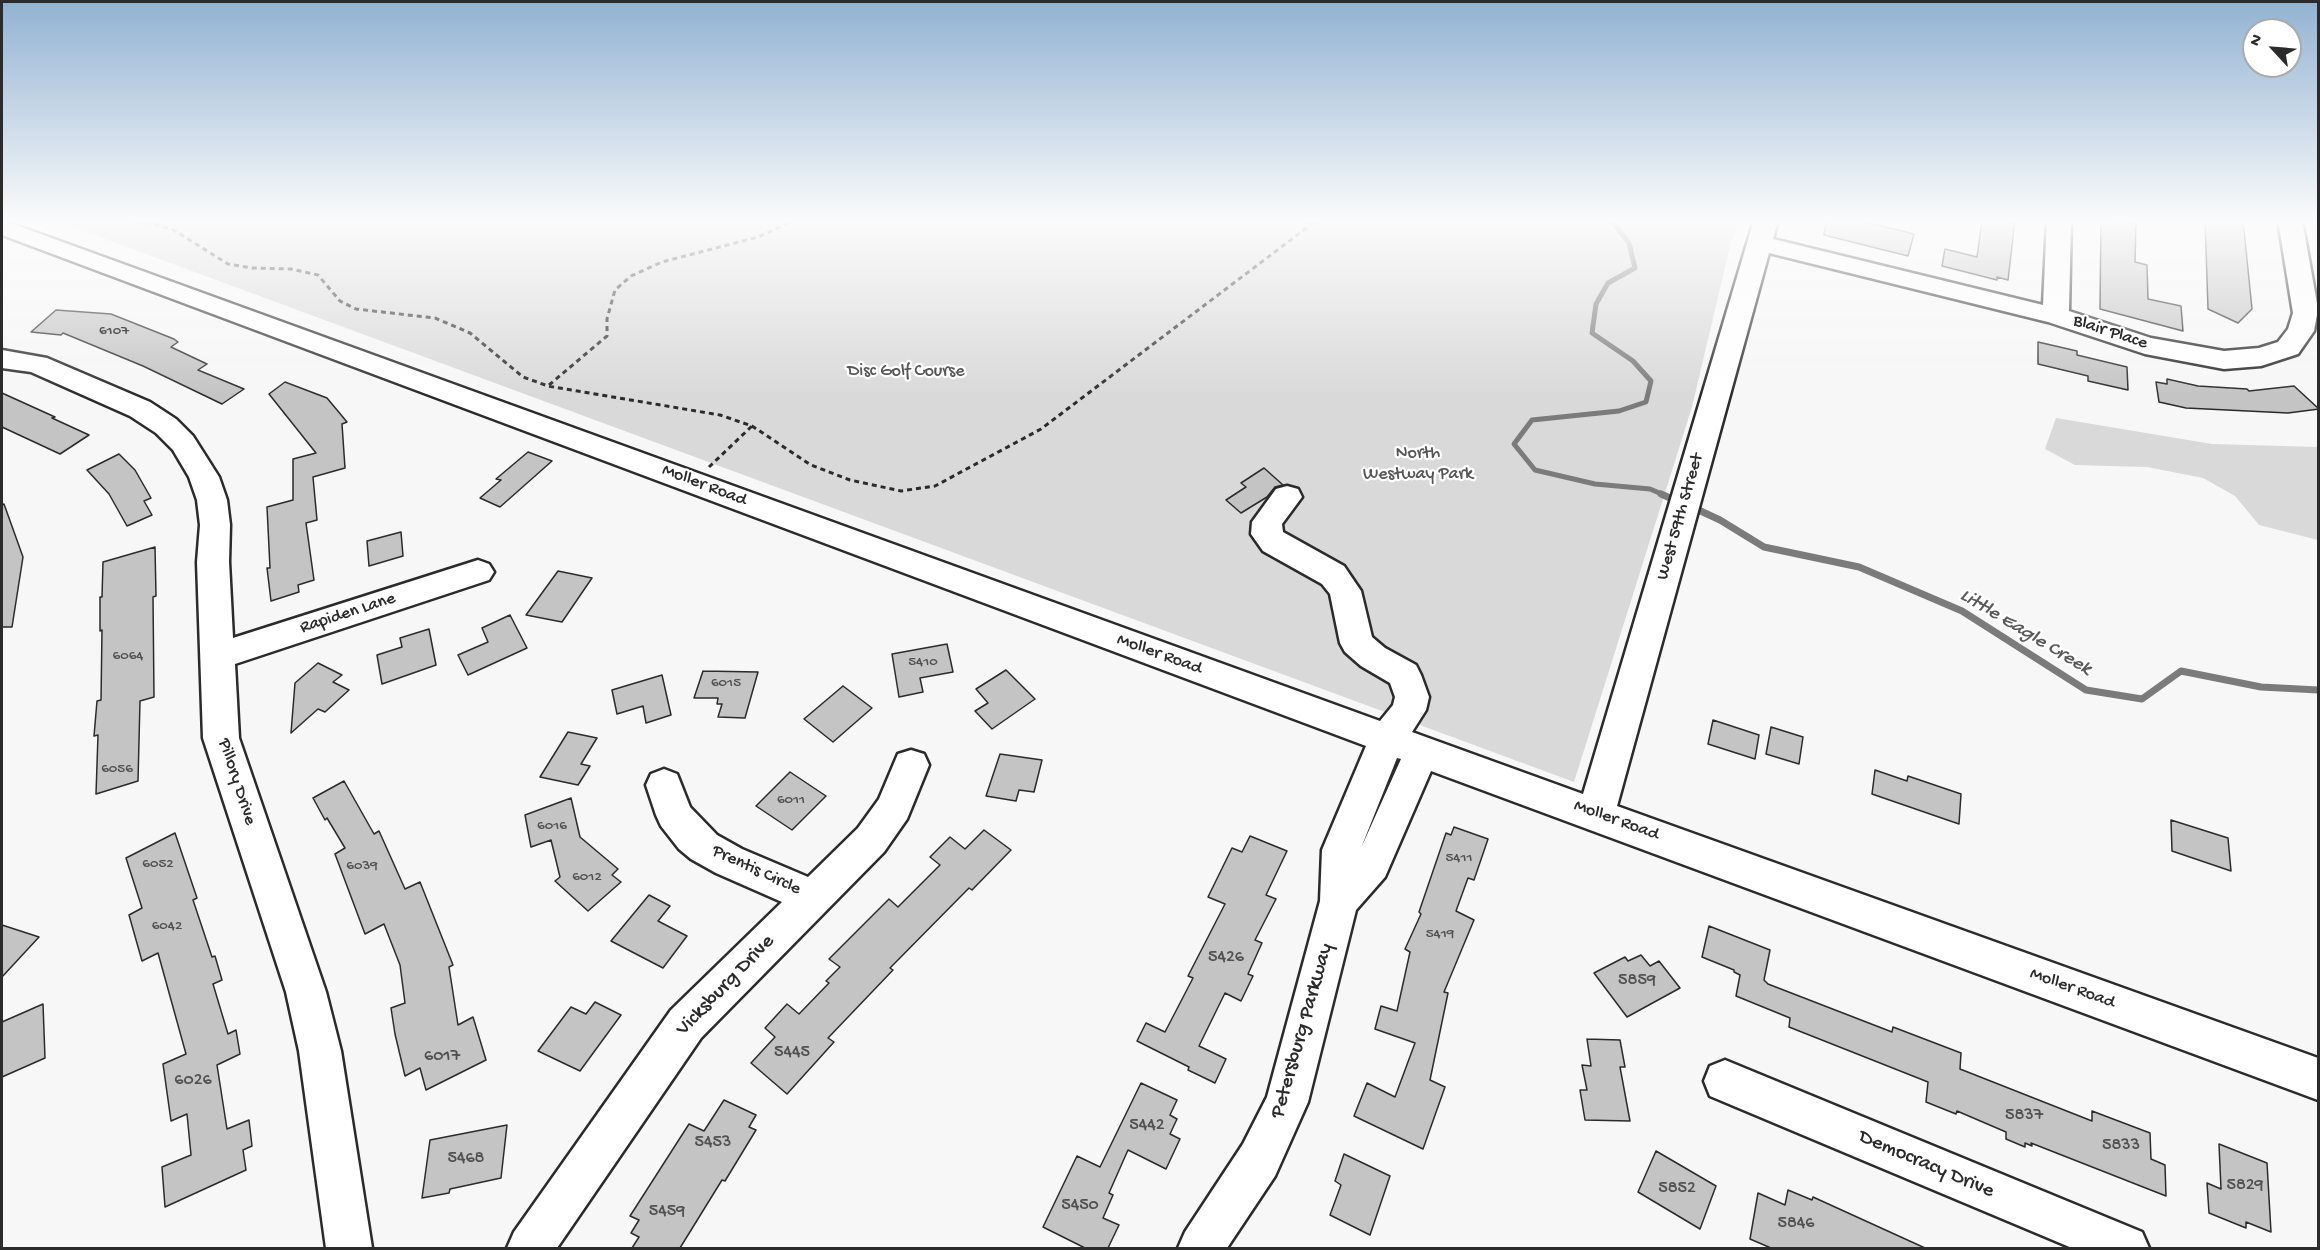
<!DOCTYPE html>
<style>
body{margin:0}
#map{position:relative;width:2320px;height:1250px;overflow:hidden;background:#f7f7f7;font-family:"Gochi Hand",sans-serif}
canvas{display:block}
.frame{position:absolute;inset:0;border:3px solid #2b2b2b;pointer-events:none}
.north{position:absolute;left:2242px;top:18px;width:60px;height:60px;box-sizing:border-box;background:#fff;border:2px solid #aaa;border-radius:50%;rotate:296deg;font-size:16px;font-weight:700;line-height:24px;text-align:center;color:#2b2b2b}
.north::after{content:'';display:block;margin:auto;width:21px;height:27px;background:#2b2b2b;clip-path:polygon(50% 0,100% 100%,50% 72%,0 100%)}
</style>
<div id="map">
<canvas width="2320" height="1250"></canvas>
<div class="frame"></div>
<div class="north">N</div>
</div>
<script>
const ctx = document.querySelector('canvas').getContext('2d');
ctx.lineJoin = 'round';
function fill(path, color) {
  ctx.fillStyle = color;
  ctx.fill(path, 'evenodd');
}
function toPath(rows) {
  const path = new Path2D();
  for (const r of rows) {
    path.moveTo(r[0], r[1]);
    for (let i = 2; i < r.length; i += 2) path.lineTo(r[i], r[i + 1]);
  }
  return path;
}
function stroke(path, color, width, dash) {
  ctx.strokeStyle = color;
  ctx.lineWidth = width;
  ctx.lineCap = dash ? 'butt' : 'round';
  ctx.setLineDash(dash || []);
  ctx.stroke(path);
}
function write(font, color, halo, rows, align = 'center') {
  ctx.font = font + ' "Gochi Hand",sans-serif';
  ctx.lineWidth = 4.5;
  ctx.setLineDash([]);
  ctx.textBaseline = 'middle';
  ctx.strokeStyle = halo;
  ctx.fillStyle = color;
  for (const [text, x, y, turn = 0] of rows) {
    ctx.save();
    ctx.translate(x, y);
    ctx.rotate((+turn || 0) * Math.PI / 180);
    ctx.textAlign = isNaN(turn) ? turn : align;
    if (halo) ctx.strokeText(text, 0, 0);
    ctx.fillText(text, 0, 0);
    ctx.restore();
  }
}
fill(toPath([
 [54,220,1739,220,1732,238,1692,407,1574,782],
 [2056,418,2212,444,2318,447,2318,540,2259,525,2235,496,2203,478,2147,467,2075,465,2045,449]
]), '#d9d9d9');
stroke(toPath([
 [1611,220,1629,243,1635,268,1608,283,1596,304,1592,333,1633,361,1651,381,1646,402,1619,411,1532,420,1514,444,1535,470,1595,484,1650,489,1664,495]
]), '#7b7b7b', 5);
stroke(toPath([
 [1661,494,1679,502],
 [1692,507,1720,520,1764,547,1859,567,1962,611,2086,690,2142,699,2181,671,2261,687,2318,690]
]), '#7b7b7b', 7);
const building = toPath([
 [1827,220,1858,220,1914,234,1908,256,1824,235,1827,220],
 [1982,220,2015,220,2008,280,1997,277,1997,280,1942,266,1945,249,1977,257,1982,220],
 [2101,220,2136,222,2135,262,2147,265,2148,299,2181,306,2183,331,2100,309,2101,220],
 [2205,220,2243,220,2252,309,2238,323,2208,309,2205,220],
 [56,310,111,314,174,339,178,342,171,347,207,364,198,370,244,389,222,404,143,366,63,333,61,335,31,332,56,310],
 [2038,342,2077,351,2077,355,2127,367,2128,390,2088,381,2088,376,2038,364,2038,342],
 [2167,379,2198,386,2247,389,2249,391,2294,386,2319,409,2288,413,2186,408,2159,402,2156,382,2167,384,2167,379],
 [285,382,327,398,347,422,342,424,345,468,313,477,317,520,306,523,314,580,298,585,299,592,271,601,267,568,270,568,267,507,293,500,293,459,316,453,269,394,285,382],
 [2,393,55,417,52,418,89,435,60,454,2,427,2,393],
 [528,452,552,461,500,507,480,498,501,480,496,479,528,452],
 [119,454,135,470,151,498,144,501,152,515,127,526,109,494,87,470,119,454],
 [1264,468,1283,485,1275,487,1267,497,1241,513,1226,500,1246,487,1241,483,1264,468],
 [4,504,23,557,12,627,2,627,2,505,4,504],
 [401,532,403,556,369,566,367,541,401,532],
 [155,547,156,596,153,597,154,697,140,701,138,781,96,794,98,735,94,736,97,701,101,700,102,630,100,631,100,597,102,597,103,562,155,547],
 [558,571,592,578,562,622,526,615,558,571],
 [510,615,527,648,468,675,458,655,488,642,482,628,510,615],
 [429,629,436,665,382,684,377,655,402,647,400,638,429,629],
 [947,644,953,672,920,678,923,692,899,697,892,654,947,644],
 [318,663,342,675,333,682,349,690,325,712,318,709,291,733,295,683,318,663],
 [1006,670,1035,699,992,729,975,711,988,703,976,689,1006,670],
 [703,671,758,672,745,718,718,717,722,704,717,704,718,698,694,698,703,671],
 [662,675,671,715,646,723,643,706,617,714,612,690,662,675],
 [843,686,872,708,833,742,804,719,843,686],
 [1713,720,1759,735,1755,759,1708,744,1713,720],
 [1771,727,1803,737,1799,764,1766,754,1771,727],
 [568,732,597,738,581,764,590,766,578,785,540,777,568,732],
 [1000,754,1042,760,1034,792,1019,790,1016,801,986,796,1000,754],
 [1875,770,1907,781,1908,776,1961,794,1959,824,1872,794,1875,770],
 [790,772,826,796,792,830,756,806,790,772],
 [344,781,374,834,379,831,405,889,420,882,453,965,449,967,458,1025,473,1017,486,1060,426,1090,420,1068,405,1076,395,1034,391,1008,405,1003,400,965,384,924,365,934,335,854,345,848,327,818,325,820,313,798,344,781],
 [571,798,580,837,618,869,612,875,621,882,588,911,555,881,560,877,551,840,531,847,525,815,571,798],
 [2171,820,2228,838,2231,871,2172,851,2171,820],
 [1454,827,1488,839,1474,880,1468,878,1456,911,1474,920,1444,992,1448,993,1430,1080,1445,1087,1423,1149,1354,1116,1367,1083,1395,1097,1415,1043,1375,1029,1381,1006,1397,1011,1410,952,1405,949,1421,914,1419,912,1446,833,1451,835,1454,827],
 [984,830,1011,850,972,890,969,888,890,968,893,970,828,1038,834,1042,787,1094,751,1063,775,1037,765,1028,787,1004,799,1014,829,983,826,981,840,967,829,959,889,899,898,907,940,865,930,857,950,837,965,849,984,830],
 [175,833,197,898,193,900,212,957,215,956,222,980,213,984,228,1034,236,1030,240,1054,217,1065,227,1129,249,1120,252,1146,243,1150,246,1170,165,1207,162,1167,191,1155,187,1114,171,1121,163,1064,186,1054,158,953,142,961,129,915,142,908,126,858,175,833],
 [1250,836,1287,851,1266,895,1276,899,1255,940,1262,943,1248,974,1253,976,1241,1001,1225,993,1199,1046,1226,1059,1215,1083,1188,1070,1189,1067,1137,1041,1146,1023,1165,1032,1193,978,1188,976,1225,904,1208,897,1232,848,1242,852,1250,836],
 [649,895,670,906,658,921,687,936,663,968,611,941,649,895],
 [2,925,39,937,2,977,2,925],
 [1709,926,1770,950,1764,980,1768,984,1892,1032,1893,1027,1961,1053,1960,1069,2092,1121,2092,1111,2150,1133,2151,1159,2165,1165,2166,1196,2031,1143,2032,1146,2025,1143,2025,1147,2006,1139,2006,1132,1957,1111,1956,1114,1926,1102,1928,1082,1789,1027,1790,1018,1736,996,1740,975,1734,972,1734,970,1702,957,1709,926],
 [1641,955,1650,966,1659,961,1680,988,1627,1017,1594,973,1625,957,1628,961,1641,955],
 [595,1002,621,1015,580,1071,538,1051,571,1007,586,1014,595,1002],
 [43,1004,45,1058,2,1077,2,1022,43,1004],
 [1587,1039,1620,1040,1625,1067,1620,1067,1630,1121,1585,1120,1580,1090,1587,1090,1582,1065,1591,1066,1587,1039],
 [1141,1083,1177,1100,1170,1115,1177,1119,1170,1134,1180,1139,1166,1169,1128,1150,1109,1193,1113,1195,1103,1218,1119,1225,1108,1248,1085,1248,1043,1227,1077,1156,1100,1167,1141,1083],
 [724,1100,756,1115,749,1127,756,1130,725,1181,722,1180,680,1248,632,1248,639,1237,631,1233,639,1220,630,1216,689,1124,704,1131,724,1100],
 [507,1125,501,1178,450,1189,449,1193,422,1198,430,1140,507,1125],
 [2219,1144,2267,1163,2271,1232,2246,1222,2246,1228,2209,1213,2207,1183,2221,1189,2219,1144],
 [1656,1151,1716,1186,1700,1229,1638,1192,1656,1151],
 [1344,1154,1390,1176,1370,1235,1330,1215,1341,1185,1335,1181,1344,1154],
 [1788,1190,1812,1200,1813,1197,1925,1248,1771,1248,1750,1239,1758,1193,1785,1205,1788,1190]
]);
fill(building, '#c4c4c4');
stroke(building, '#2b2b2b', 1.5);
const minor = toPath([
 [2,220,1380,721,1393,705,1395,697,1390,683,1361,666,1345,652,1340,643,1330,594,1322,584,1263,551,1251,534,1252,522,1276,489,1287,486,1298,489,1302,497,1282,524,1283,532,1344,566,1361,591,1372,637,1385,648,1416,665,1421,675,1429,697,1426,710,1412,732,1583,794,1754,220,1778,220,1773,239,2043,305,2047,220,2071,220,2069,311,2151,338,2224,351,2259,348,2278,342,2288,329,2293,313,2278,220,2302,220,2318,309,2314,331,2298,354,2261,366,2224,369,2145,354,2048,322,1769,253,1617,806,2318,1058,2318,1100,1431,771,1385,877,1356,910,1308,1102,1275,1176,1227,1248,1178,1248,1185,1232,1243,1144,1267,1097,1320,901,1322,850,1366,746,2,235,2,220],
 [1397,758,1401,759,1361,848,1397,758],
 [2,350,47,358,150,402,176,419,193,436,219,477,227,500,230,525,229,562,233,638,478,560,489,564,494,572,489,580,235,664,239,738,326,992,341,1051,372,1248,326,1248,299,1051,286,992,203,738,197,562,200,525,197,500,189,477,173,450,156,433,130,416,31,372,2,368,2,350],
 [911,750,924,754,929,765,907,819,884,852,701,1038,557,1248,507,1248,514,1232,671,1010,782,902,716,873,691,859,679,849,661,826,656,815,646,785,651,774,664,769,677,774,690,807,717,835,742,849,808,877,858,828,879,799,898,754,911,750],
 [1725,1060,2142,1232,2149,1248,2072,1248,1710,1096,1704,1081,1710,1066,1725,1060]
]);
stroke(minor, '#2b2b2b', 5);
stroke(toPath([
 [110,220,149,223,172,229,228,264,252,268,291,269,318,275,340,301,356,309,435,318,470,333,523,377,548,386,720,415,752,426,811,465,850,480,901,491,935,486,1041,429,1317,220],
 [549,385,607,336,607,319,615,290,631,276,662,262,758,237,795,220],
 [709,467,752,426]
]), '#2b2b2b', 3, [5, 4]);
fill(minor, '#fff');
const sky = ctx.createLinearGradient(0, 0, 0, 395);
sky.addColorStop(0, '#91b2d2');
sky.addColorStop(0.56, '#fbfbfb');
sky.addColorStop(1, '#fbfbfb00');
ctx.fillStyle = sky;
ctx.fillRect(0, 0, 2320, 395);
write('15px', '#515151', null, [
 ["6107",114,332],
 ["6064",128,657],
 ["5410",923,663],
 ["6015",726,684],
 ["6056",117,770],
 ["6011",791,801],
 ["6016",552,827],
 ["5411",1459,859],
 ["6052",158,865],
 ["6039",362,867],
 ["6012",587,878],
 ["6042",167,927],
 ["5419",1440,935]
]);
write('18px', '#2b2b2b', '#fff', [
 ["Blair Place",2110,333,18],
 ["Moller Road",704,486,21],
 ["West 59th Street",1681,517,-74],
 ["Rapiden Lane",348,614,-18],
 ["Moller Road",1159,655,20],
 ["Pillory Drive",236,782,72],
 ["Moller Road",1616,821,20],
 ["Prentis Circle",756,871,25],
 ["Moller Road",2072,989,20]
]);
write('18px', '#565656', '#fff', [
 ["Disc Golf Course",906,372],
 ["North",1418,454],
 ["Westway Park",1418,475]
]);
write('18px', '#515151', null, [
 ["5426",1226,958],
 ["5859",1637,981],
 ["5445",792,1053],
 ["6017",442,1057],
 ["6026",193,1081],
 ["5837",2024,1116],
 ["5442",1147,1126],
 ["5453",713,1143],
 ["5833",2121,1146],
 ["5468",466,1159],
 ["5829",2245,1186],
 ["5852",1677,1189],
 ["5450",1080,1206],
 ["5459",667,1212],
 ["5846",1796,1224]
]);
write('italic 20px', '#5a5a5a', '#fff', [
 ["Little Eagle Creek",2025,633,31]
]);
write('21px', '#2b2b2b', '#fff', [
 ["Vicksburg Drive",726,986,-46],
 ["Petersburg Parkway",1303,1031,-74],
 ["Democracy Drive",1926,1165,23]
]);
</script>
